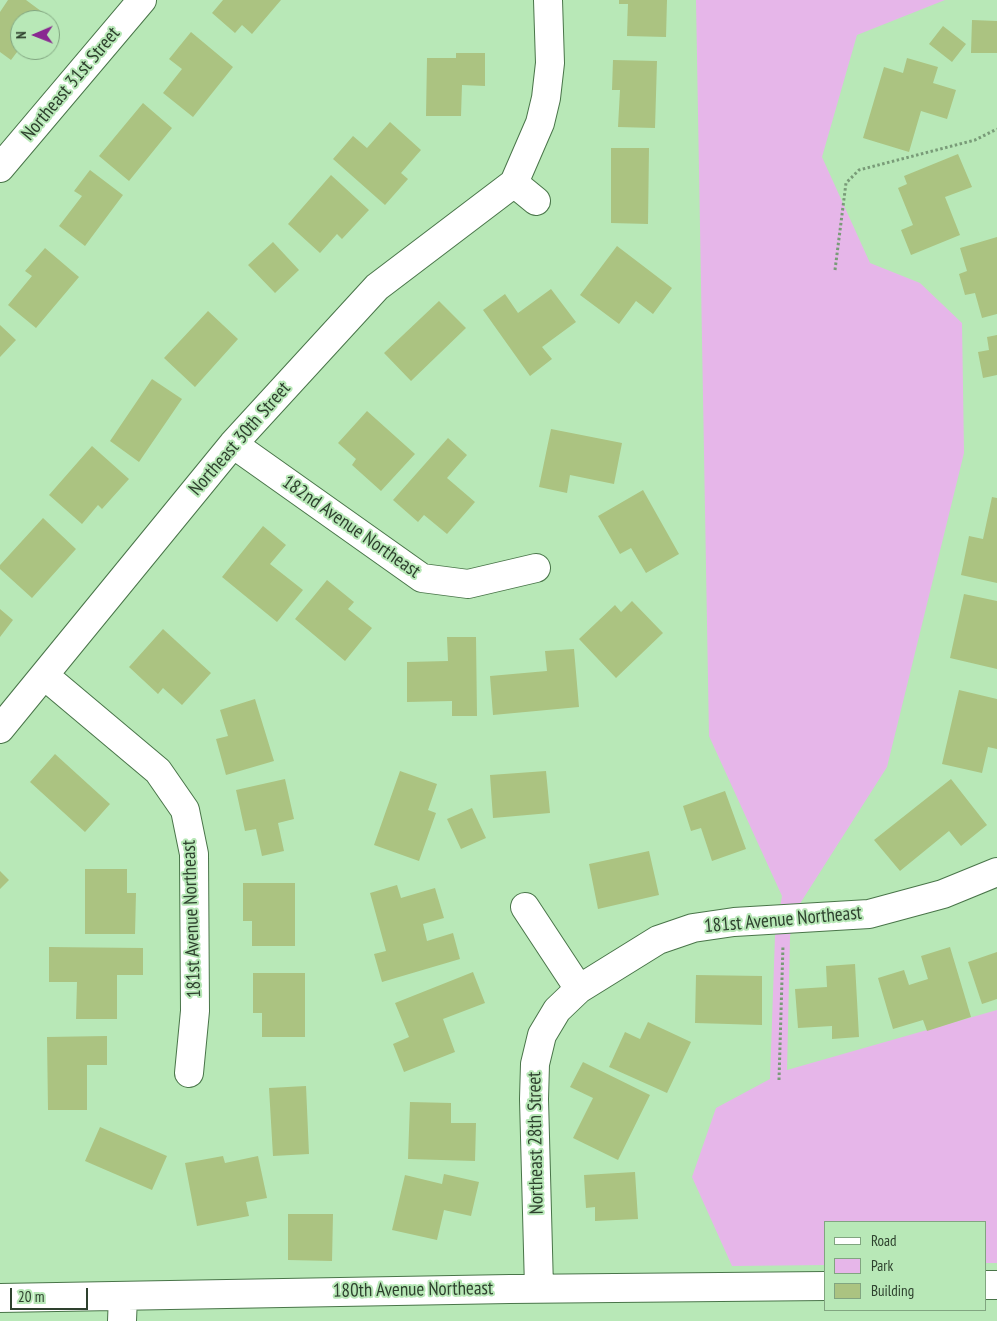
<!DOCTYPE html>
<style>
body{margin:0}
#map{position:relative;width:997px;height:1321px;overflow:hidden;background:#b8e8b7;font-family:"PT Sans Narrow",sans-serif}
canvas{display:block}
.legend{position:absolute;left:824px;top:1221px;width:162px;height:90px;box-sizing:border-box;background:#b8e8b7;border:1px solid #81a580;margin:0;padding:6px 9px;list-style:none;font-size:15px;color:#2e412e}
.legend li{display:flex;align-items:center;gap:10px;height:25px}
.legend b{width:25px;border:1px solid #81a580}
.north{position:absolute;left:10px;top:10px;width:50px;height:50px;box-sizing:border-box;background:#b8e8b7;border:1px solid #81a580;border-radius:50%;rotate:269deg;font-size:14px;font-weight:700;line-height:20px;text-align:center;color:#2e412e}
.north::after{content:'';display:block;margin:auto;width:18px;height:22px;background:#892891;clip-path:polygon(50% 0,100% 100%,50% 72%,0 100%)}
.scale{position:absolute;left:10px;top:1288px;width:78px;height:22px;box-sizing:border-box;border:2px solid #2e412e;border-top:0;padding-left:6px;font-size:15px;line-height:18px;white-space:nowrap;color:#2e412e;-webkit-text-stroke:4px #b8e8b7;paint-order:stroke}
</style>
<div id="map">
<canvas width="997" height="1321"></canvas>
<ul class="legend">
<li><b style="height:6px;background:#fff"></b>Road</li>
<li><b style="height:14px;background:#e6b6e9"></b>Park</li>
<li><b style="height:14px;background:#abc381"></b>Building</li>
</ul>
<div class="north">N</div>
<div class="scale">20 m</div>
</div>
<script>
const ctx = document.querySelector('canvas').getContext('2d');
ctx.lineJoin = 'round';
function fill(path, color) {
  ctx.fillStyle = color;
  ctx.fill(path, 'evenodd');
}
function toPath(rows) {
  const path = new Path2D();
  for (const r of rows) {
    path.moveTo(r[0], r[1]);
    for (let i = 2; i < r.length; i += 2) path.lineTo(r[i], r[i + 1]);
  }
  return path;
}
function stroke(path, color, width, dash) {
  ctx.strokeStyle = color;
  ctx.lineWidth = width;
  ctx.lineCap = dash ? 'butt' : 'round';
  ctx.setLineDash(dash || []);
  ctx.stroke(path);
}
function write(font, color, halo, rows, align = 'center') {
  ctx.font = font + ' "PT Sans Narrow",sans-serif';
  ctx.lineWidth = 4;
  ctx.setLineDash([]);
  ctx.textBaseline = 'middle';
  ctx.strokeStyle = halo;
  ctx.fillStyle = color;
  for (const [text, x, y, turn = 0] of rows) {
    ctx.save();
    ctx.translate(x, y);
    ctx.rotate((+turn || 0) * Math.PI / 180);
    ctx.textAlign = isNaN(turn) ? turn : align;
    if (halo) ctx.strokeText(text, 0, 0);
    ctx.fillText(text, 0, 0);
    ctx.restore();
  }
}
fill(toPath([
 [696,0,945,0,857,35,822,157,870,263,920,283,962,323,964,453,887,767,801,902,790,936,787,1070,997,1010,997,1263,986,1263,986,1222,826,1222,826,1265,732,1266,692,1177,716,1108,770,1079,775,936,782,896,709,736]
]), '#e6b6e9');
fill(toPath([
 [8,0,26,0,53,20,50,24,50,20,20,20,20,48,11,60,0,52,0,12],
 [223,0,281,0,252,34,242,25,235,33,212,13],
 [619,0,667,0,666,37,627,36,628,4,619,4],
 [972,20,997,21,997,53,971,53],
 [943,26,966,44,952,62,929,44],
 [191,32,233,67,193,117,163,93,182,69,169,59],
 [456,53,485,53,485,86,462,85,461,116,426,116,427,58,456,58],
 [907,58,938,67,933,83,956,90,947,119,921,111,909,152,863,138,884,67,903,73],
 [613,60,657,61,655,128,618,127,620,90,612,90],
 [143,103,172,128,129,181,99,156],
 [390,122,421,150,401,173,408,179,385,205,333,159,353,136,367,148],
 [611,148,649,148,648,224,611,223],
 [958,154,972,187,945,197,960,235,911,255,901,230,913,225,898,188,907,184,904,176],
 [90,170,123,195,85,246,59,226,82,196,74,191],
 [331,175,369,210,342,239,337,234,320,253,288,224],
 [997,237,997,314,982,318,975,293,965,295,959,274,967,271,960,248],
 [273,242,299,270,275,293,248,265],
 [617,246,672,288,653,314,636,301,619,324,580,295],
 [45,248,79,277,36,328,8,305,32,276,25,271],
 [551,289,576,322,542,347,552,359,530,376,483,310,505,294,518,313],
 [439,301,466,328,411,381,384,353],
 [208,311,238,339,195,387,164,358],
 [0,325,16,340,0,357],
 [997,335,997,375,983,378,978,352,989,350,987,337],
 [152,379,182,399,139,462,110,441],
 [367,411,415,454,381,491,352,465,356,459,338,443],
 [551,429,622,443,614,484,570,475,567,493,539,487],
 [448,438,467,455,447,478,475,502,447,534,424,515,418,522,393,500],
 [92,446,129,479,102,509,98,505,82,524,49,495],
 [643,490,679,554,646,573,631,548,620,554,598,516],
 [992,497,997,498,997,583,961,575,969,536,983,539],
 [43,518,76,549,32,598,0,569,0,565],
 [263,526,286,545,270,564,303,590,277,622,222,577],
 [327,580,354,602,348,609,372,628,345,661,295,619],
 [964,594,997,601,997,669,950,658],
 [632,601,663,633,616,678,579,639,615,605,621,612],
 [0,609,13,620,0,637],
 [163,629,211,673,182,705,163,688,158,694,129,667],
 [447,637,476,637,477,716,452,716,452,701,407,702,407,662,448,661],
 [574,649,579,707,493,715,490,676,547,671,545,651],
 [959,690,997,699,997,749,988,747,982,773,942,764],
 [255,699,274,761,226,775,216,739,228,736,220,710],
 [55,754,110,804,85,832,30,782],
 [400,771,437,784,428,810,436,813,419,861,374,845],
 [546,771,550,813,493,818,490,775],
 [285,779,294,819,278,823,284,851,262,856,256,829,245,831,236,790],
 [951,779,987,825,961,846,949,831,900,871,874,840],
 [725,791,746,849,712,861,701,828,691,831,683,806],
 [472,808,486,838,461,849,447,819],
 [649,851,659,895,598,909,589,864],
 [85,869,127,869,127,893,136,893,135,934,85,934],
 [0,871,9,880,0,889],
 [243,883,295,883,295,946,252,946,252,921,243,921],
 [397,885,401,898,435,888,444,918,423,924,427,941,453,933,460,959,382,982,374,954,386,951,370,893],
 [49,947,143,948,143,975,117,975,117,1019,76,1019,77,982,49,982],
 [950,947,971,1017,927,1031,923,1020,893,1029,878,978,904,970,909,985,928,979,921,956],
 [997,952,997,999,982,1004,968,962],
 [855,964,859,1037,832,1039,832,1026,798,1028,795,989,827,987,826,966],
 [473,972,485,1003,443,1019,455,1052,404,1072,393,1044,409,1037,395,1003],
 [253,973,305,973,305,1037,262,1037,262,1013,253,1013],
 [696,975,762,976,762,1025,695,1023],
 [648,1022,691,1042,667,1093,609,1067,625,1032,640,1039],
 [107,1036,107,1065,87,1065,87,1110,48,1110,47,1037],
 [583,1062,650,1095,618,1160,573,1138,593,1098,570,1087],
 [306,1086,309,1154,273,1156,269,1088],
 [410,1102,451,1103,451,1123,476,1123,475,1161,408,1159],
 [100,1127,167,1156,152,1190,85,1161],
 [223,1156,225,1163,258,1156,267,1198,246,1202,249,1216,197,1226,185,1163],
 [635,1172,638,1219,595,1221,595,1207,586,1208,584,1175],
 [444,1174,479,1182,471,1216,444,1210,437,1240,392,1230,405,1175,442,1184],
 [288,1214,333,1214,332,1261,288,1260]
]), '#abc381');
const minor = toPath([
 [0,168,142,0],
 [514,183,536,201],
 [233,444,422,578,468,584,536,568],
 [45,676,158,771,185,810,194,854,195,1011,189,1073],
 [0,729,233,444,377,287,514,183,540,123,546,98,550,63,548,0],
 [525,907,579,989,557,1010,542,1035,535,1064,534,1099,539,1288],
 [579,989,658,940,693,928,734,922,869,914,943,894,997,872],
 [986,1285,997,1285],
 [0,1298,510,1289,826,1286],
 [122,1321,123,1296]
]);
stroke(minor, '#497549', 30);
stroke(toPath([
 [835,270,846,183,859,170,975,140,997,129],
 [779,1080,783,945]
]), '#799b78', 3, [2.5, 2.5]);
stroke(minor, '#fff', 28);
write('19px', '#2e412e', '#b8e8b7', [
 ["Northeast 31st Street",71,84,-50],
 ["Northeast 30th Street",240,439,-49],
 ["182nd Avenue Northeast",351,527,35],
 ["181st Avenue Northeast",192,919,-92],
 ["181st Avenue Northeast",783,920,-5],
 ["Northeast 28th Street",536,1143,-91],
 ["180th Avenue Northeast",413,1290,-1]
]);
</script>
